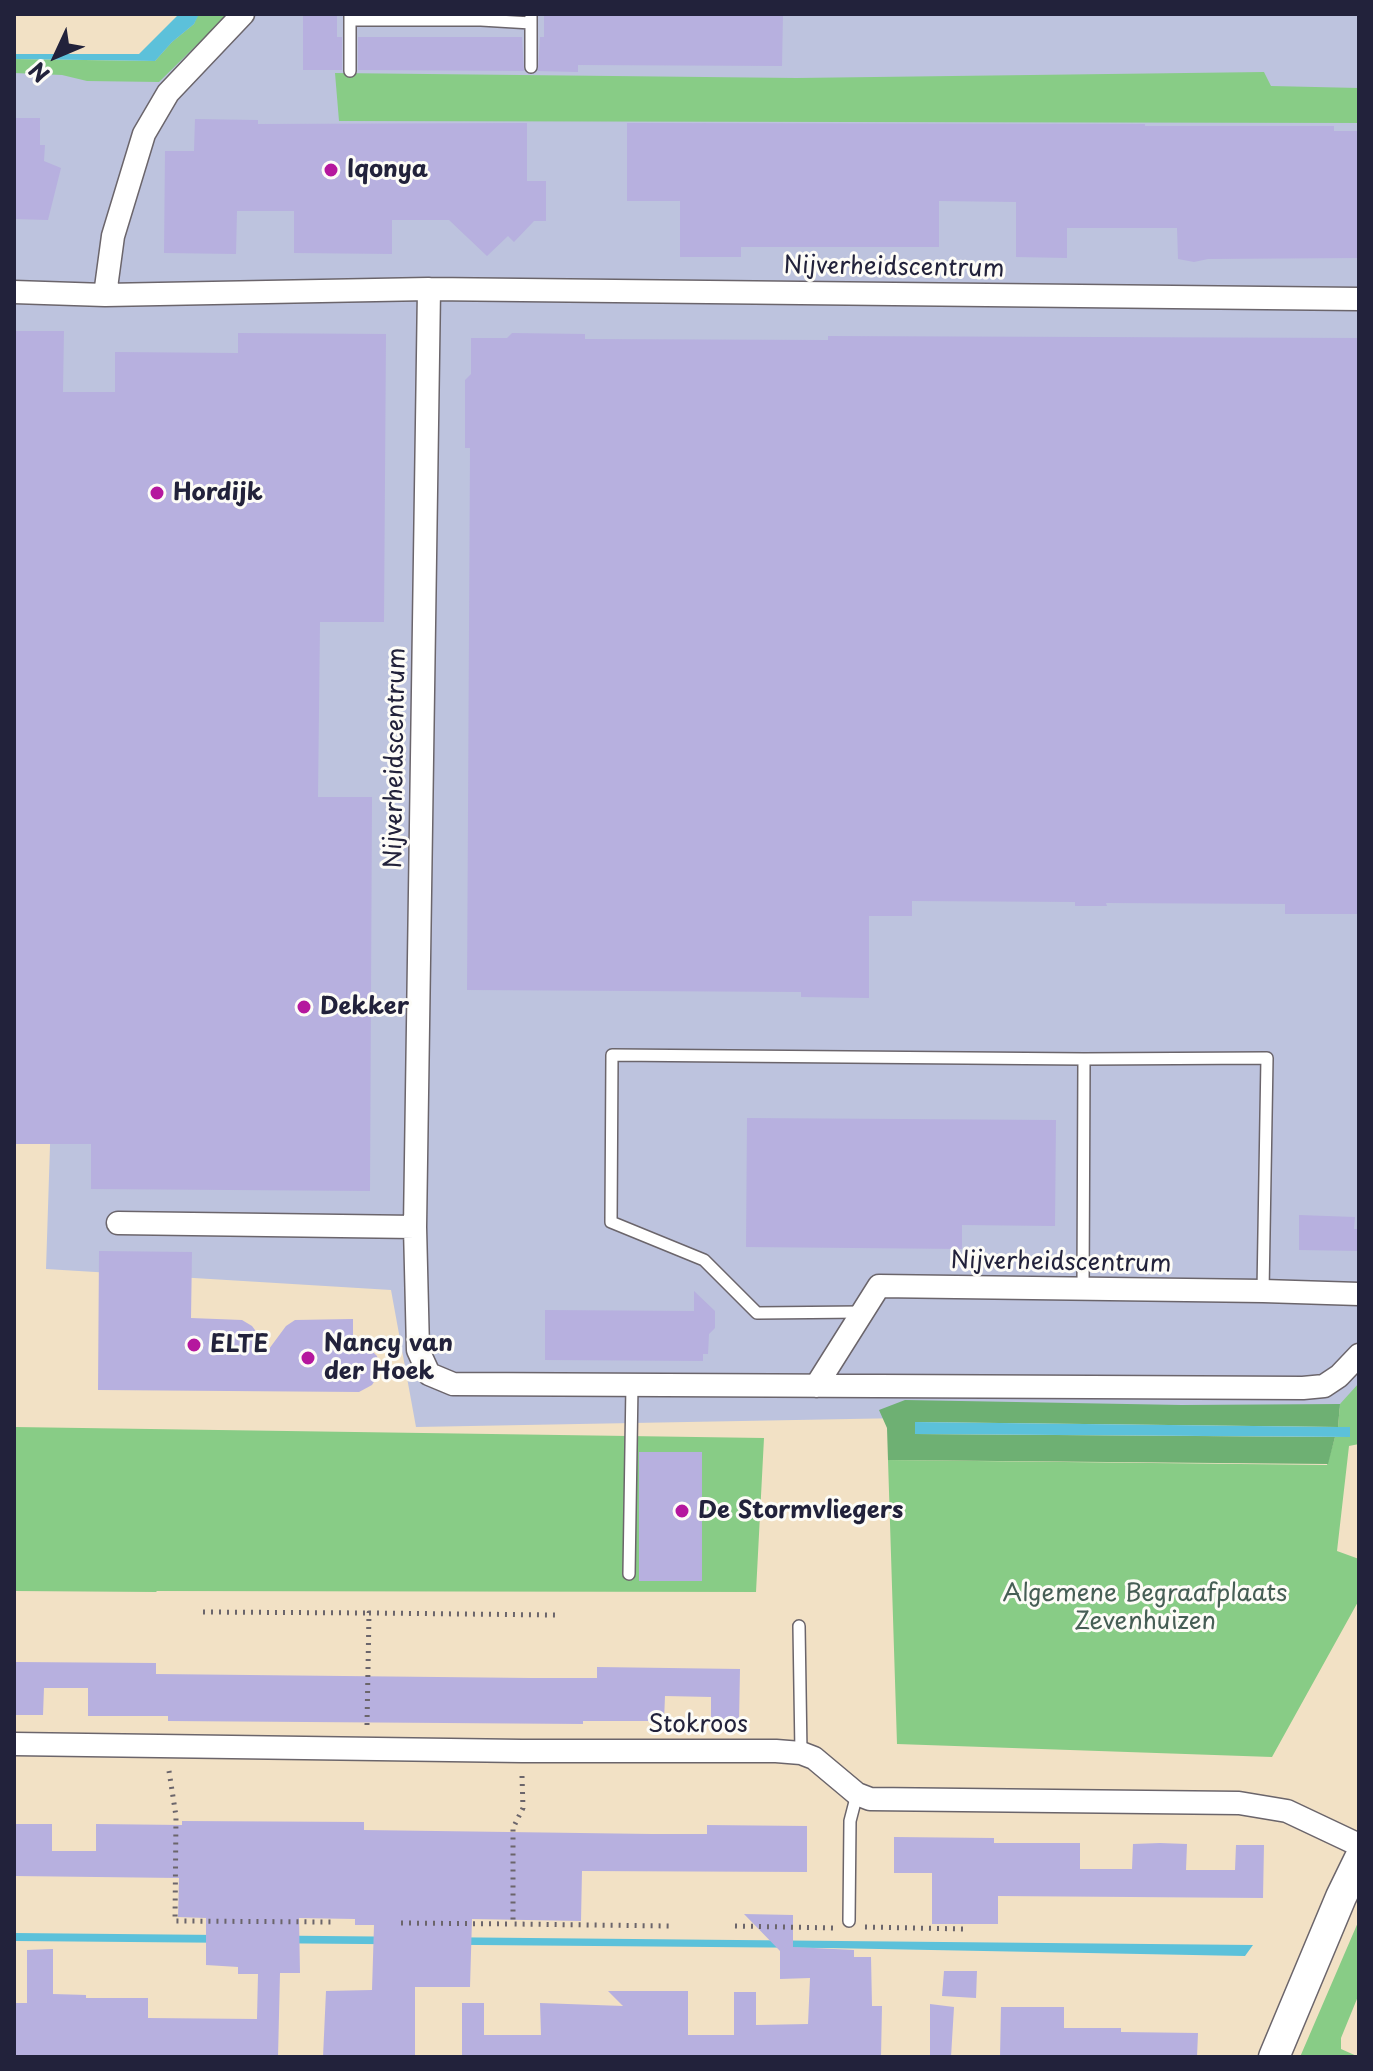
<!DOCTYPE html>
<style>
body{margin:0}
#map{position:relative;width:1373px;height:2071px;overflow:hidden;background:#f2e1c5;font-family:"Playpen Sans",sans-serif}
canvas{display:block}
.frame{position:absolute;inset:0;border:16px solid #22223b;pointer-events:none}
.north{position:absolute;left:16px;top:16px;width:80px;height:80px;-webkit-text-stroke:6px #fdfcf7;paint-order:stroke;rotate:226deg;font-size:22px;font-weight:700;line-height:32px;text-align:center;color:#22223b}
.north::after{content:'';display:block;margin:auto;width:28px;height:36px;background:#22223b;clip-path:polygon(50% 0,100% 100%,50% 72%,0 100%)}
</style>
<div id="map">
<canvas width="1373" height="2071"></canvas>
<div class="frame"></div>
<div class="north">N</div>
</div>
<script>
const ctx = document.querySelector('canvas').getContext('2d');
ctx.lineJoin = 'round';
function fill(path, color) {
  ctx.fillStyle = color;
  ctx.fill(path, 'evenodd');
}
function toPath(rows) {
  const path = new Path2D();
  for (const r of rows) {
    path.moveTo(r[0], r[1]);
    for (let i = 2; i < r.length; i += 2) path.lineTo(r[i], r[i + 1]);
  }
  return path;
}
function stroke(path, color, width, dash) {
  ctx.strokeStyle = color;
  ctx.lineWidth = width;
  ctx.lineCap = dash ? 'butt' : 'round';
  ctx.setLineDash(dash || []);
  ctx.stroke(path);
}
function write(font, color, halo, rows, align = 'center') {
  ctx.font = font + ' "Playpen Sans",sans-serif';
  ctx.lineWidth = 6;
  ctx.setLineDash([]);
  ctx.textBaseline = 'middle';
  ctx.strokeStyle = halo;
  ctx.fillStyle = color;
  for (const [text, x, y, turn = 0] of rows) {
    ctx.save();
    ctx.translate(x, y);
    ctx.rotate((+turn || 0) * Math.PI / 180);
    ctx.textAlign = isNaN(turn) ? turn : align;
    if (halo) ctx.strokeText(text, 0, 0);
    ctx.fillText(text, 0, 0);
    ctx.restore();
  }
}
fill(toPath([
 [187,14,1359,14,1359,1384,1338,1410,416,1427,391,1290,46,1269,61,806,14,805,14,68,147,68]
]), '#bdc3de');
fill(toPath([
 [198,14,224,14,224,18,159,82,87,81,62,75,14,73,14,59,155,61,172,42,194,24],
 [1264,72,1271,86,1359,88,1359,123,339,121,335,73,797,78],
 [1359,1383,1359,1444,1349,1446,1337,1551,1359,1559,1359,1600,1272,1757,897,1744,888,1460,1327,1465,1335,1437,1350,1436,1350,1427,1338,1427,1340,1404],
 [14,1427,764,1438,756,1592,157,1591,156,1592,14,1591],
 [1359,1920,1359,1994,1341,2038,1341,2049,1359,2057,1300,2057]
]), '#88cc86');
fill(toPath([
 [905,1400,1182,1405,1340,1404,1338,1427,915,1422,915,1434,1335,1437,1328,1464,888,1460,887,1428,879,1410]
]), '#6eb073');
fill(toPath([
 [179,14,198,14,198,16,194,24,172,42,155,61,14,59,14,54,139,54],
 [915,1422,1338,1427,1350,1427,1350,1437,915,1434],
 [14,1933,1253,1945,1245,1956,827,1948,14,1941]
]), '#5cc1da');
fill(toPath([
 [303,14,337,14,337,37,342,37,342,70,303,70],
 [544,14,783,14,782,66,578,65,578,72,538,71,540,37,544,37],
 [358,37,522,37,524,71,358,70],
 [14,118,40,118,40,145,45,145,44,161,61,168,48,220,14,219],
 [195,119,258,120,258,124,527,123,527,181,546,181,546,221,534,221,514,242,508,236,487,256,449,220,392,220,392,254,294,253,294,211,237,211,236,254,164,253,165,151,194,151],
 [627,123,1145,124,1145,126,1334,126,1334,131,1359,131,1359,258,1208,259,1194,262,1178,259,1177,228,1067,228,1067,258,1016,257,1016,202,939,201,939,247,741,247,741,257,680,257,680,201,627,201],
 [14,331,64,331,63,392,115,392,115,352,238,353,238,333,386,334,384,622,320,622,318,797,372,797,370,1191,91,1189,91,1144,14,1144],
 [512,333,585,334,585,339,828,340,828,336,1359,338,1359,914,1285,914,1285,904,1106,903,1107,906,1075,906,1075,902,912,901,912,916,869,916,869,998,801,997,801,992,467,990,470,448,465,448,465,380,471,374,471,338,507,338],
 [747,1118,1056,1120,1055,1226,962,1225,962,1249,746,1247],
 [1299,1215,1355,1217,1354,1229,1359,1229,1359,1251,1299,1250],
 [99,1251,192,1252,191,1318,242,1320,252,1326,269,1349,286,1326,295,1320,353,1319,353,1340,369,1348,377,1356,379,1366,377,1377,372,1385,359,1392,98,1390],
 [694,1291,715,1311,715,1328,709,1334,708,1354,703,1354,703,1361,545,1360,545,1310,694,1311],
 [639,1452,702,1452,702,1581,639,1581],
 [16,1662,156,1663,156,1674,531,1678,597,1678,597,1667,740,1669,739,1722,711,1722,711,1697,665,1696,664,1721,583,1721,583,1724,168,1721,168,1716,88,1716,88,1688,44,1688,43,1715,15,1715],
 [182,1821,364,1822,364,1830,652,1834,707,1834,707,1825,807,1826,807,1872,582,1871,581,1921,472,1919,470,1987,415,1987,415,2057,323,2057,326,1991,372,1990,374,1925,355,1925,355,1919,299,1918,300,1973,280,1973,278,2057,14,2057,14,2003,27,2003,27,1950,53,1949,53,1994,86,1995,86,1998,148,1998,148,2018,257,2019,258,1974,238,1974,238,1967,206,1965,206,1918,178,1917,179,1878,14,1876,14,1824,52,1824,52,1851,96,1851,96,1824,182,1825],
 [894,1837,994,1838,994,1843,1080,1843,1080,1869,1132,1869,1133,1844,1160,1843,1187,1844,1186,1870,1235,1870,1236,1845,1264,1845,1263,1898,998,1896,998,1924,932,1924,932,1873,894,1873],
 [744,1914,793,1915,793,1947,854,1950,854,1957,871,1957,872,2006,882,2006,881,2057,462,2057,462,2003,484,2003,484,2035,541,2035,540,2003,623,2006,608,1991,688,1991,688,2035,734,2035,734,1992,756,1992,756,2025,808,2024,810,1978,780,1979,780,1951],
 [944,1971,977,1971,976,1998,942,1996],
 [930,2004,954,2007,951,2057,930,2057],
 [1001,2007,1064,2007,1064,2028,1121,2028,1121,2032,1198,2033,1197,2057,1000,2057]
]), '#b7b0df');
const service = toPath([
 [350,20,481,20,531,23],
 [531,67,531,14],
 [350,71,350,15],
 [1084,1059,1267,1058,1263,1291],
 [863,1312,757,1313,704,1260,611,1222,612,1055,1084,1059,1083,1289],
 [629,1574,632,1385],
 [799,1626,801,1753],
 [849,1921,850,1821,857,1794]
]);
const minor = toPath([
 [429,289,415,1227,418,1350,429,1374,453,1384,1303,1388,1324,1386,1339,1376,1359,1355],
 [14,292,105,295,429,289,1359,299],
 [105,295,113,236,144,134,168,93,243,14],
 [118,1223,415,1227],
 [816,1386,879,1286,1263,1291,1359,1294],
 [14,1744,522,1751,776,1751,801,1753,814,1758,857,1794,870,1799,1239,1803,1287,1811,1359,1845]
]);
const secondary = toPath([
 [1274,2057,1341,1897,1359,1860]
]);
stroke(service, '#6b656b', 14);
stroke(minor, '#6b656b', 25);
stroke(secondary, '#6b656b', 33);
stroke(toPath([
 [203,1612,369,1613],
 [367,1725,369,1613,556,1615],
 [169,1771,176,1816,175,1921,331,1922],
 [522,1776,523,1808,513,1828,513,1924,670,1926],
 [401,1923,513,1924],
 [735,1926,834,1928],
 [865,1927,964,1929]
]), '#6b656b', 5, [2, 6]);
stroke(service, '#fff', 11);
stroke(minor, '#fff', 22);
stroke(secondary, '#fff', 30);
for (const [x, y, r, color] of [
 [331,170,8,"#b5179e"],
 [157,493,8,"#b5179e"],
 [304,1007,8,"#b5179e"],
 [194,1345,8,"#b5179e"],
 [308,1358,8,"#b5179e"],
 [682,1511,8,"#b5179e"]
]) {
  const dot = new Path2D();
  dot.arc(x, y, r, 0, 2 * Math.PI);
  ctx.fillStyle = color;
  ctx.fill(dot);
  stroke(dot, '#fdfcf7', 3);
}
write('bold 24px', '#22223b', '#fdfcf7', [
 ["Iqonya",347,170],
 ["Hordijk",173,493],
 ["Dekker",320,1007],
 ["Nancy van",324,1344],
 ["der Hoek",324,1372],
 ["ELTE",210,1345],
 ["De Stormvliegers",698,1511]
], 'left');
write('24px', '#22223b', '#fdfcf7', [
 ["Nijverheidscentrum",894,268,1],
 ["Nijverheidscentrum",396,758,-89],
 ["Nijverheidscentrum",1061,1263,1],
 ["Stokroos",698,1725]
]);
write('24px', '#465e55', '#fdfcf7', [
 ["Algemene Begraafplaats",1145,1594],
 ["Zevenhuizen",1145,1622]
]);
</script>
